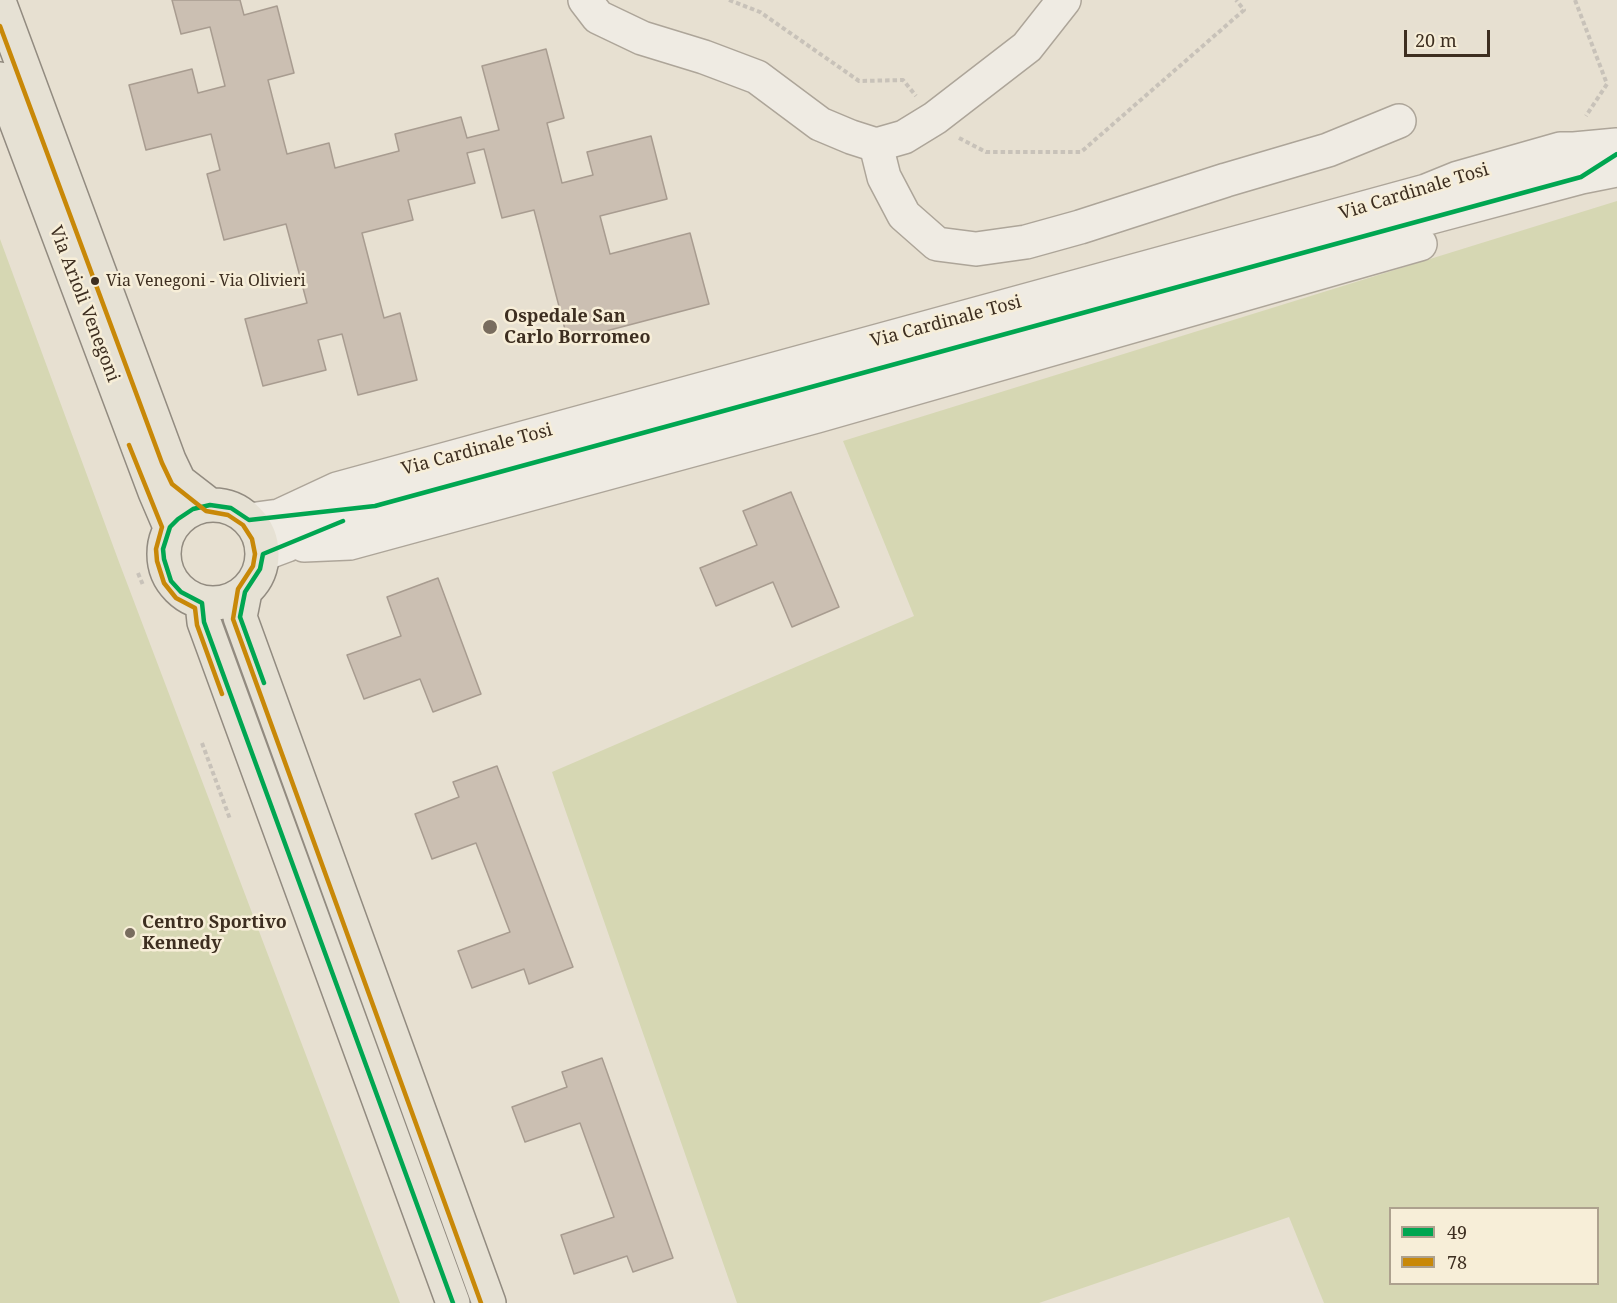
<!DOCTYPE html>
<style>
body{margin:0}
#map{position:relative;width:1617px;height:1303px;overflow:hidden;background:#e7e0d1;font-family:"Noto Serif",serif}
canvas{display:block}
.legend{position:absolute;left:1389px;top:1207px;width:210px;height:78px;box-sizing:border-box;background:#f7eed8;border:2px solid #ada18e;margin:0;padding:8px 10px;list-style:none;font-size:18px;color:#3d2e20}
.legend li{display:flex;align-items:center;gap:12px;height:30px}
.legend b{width:30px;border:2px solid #ada18e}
.scale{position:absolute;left:1404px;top:30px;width:86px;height:27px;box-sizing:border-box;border:3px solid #3d2e20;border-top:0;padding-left:8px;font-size:18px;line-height:21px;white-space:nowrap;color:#3d2e20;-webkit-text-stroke:4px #f7eed8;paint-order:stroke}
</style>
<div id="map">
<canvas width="1617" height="1303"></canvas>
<ul class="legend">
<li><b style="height:8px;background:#00a651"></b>49</li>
<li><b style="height:8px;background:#c88808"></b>78</li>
</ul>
<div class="scale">20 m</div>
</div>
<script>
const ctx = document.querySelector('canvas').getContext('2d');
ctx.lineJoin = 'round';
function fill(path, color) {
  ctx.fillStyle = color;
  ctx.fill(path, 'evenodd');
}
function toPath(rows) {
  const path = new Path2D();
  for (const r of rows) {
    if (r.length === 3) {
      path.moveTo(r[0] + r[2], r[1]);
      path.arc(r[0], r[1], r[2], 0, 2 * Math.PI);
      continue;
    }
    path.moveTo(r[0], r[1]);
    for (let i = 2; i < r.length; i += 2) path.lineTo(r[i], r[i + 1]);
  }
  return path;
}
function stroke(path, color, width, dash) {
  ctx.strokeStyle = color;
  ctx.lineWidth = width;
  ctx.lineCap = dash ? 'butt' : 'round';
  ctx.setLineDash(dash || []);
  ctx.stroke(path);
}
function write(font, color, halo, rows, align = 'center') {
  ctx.font = font + ' "Noto Serif",serif';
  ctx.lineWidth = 5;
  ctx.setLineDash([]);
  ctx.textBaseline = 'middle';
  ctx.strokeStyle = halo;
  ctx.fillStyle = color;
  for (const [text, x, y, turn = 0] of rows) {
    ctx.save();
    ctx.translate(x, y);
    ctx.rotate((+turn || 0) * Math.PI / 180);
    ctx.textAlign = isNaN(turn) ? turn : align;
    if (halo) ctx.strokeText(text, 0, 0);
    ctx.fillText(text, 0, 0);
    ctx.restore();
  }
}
fill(toPath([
 [1617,201,1617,1303,1324,1303,1289,1217,1039,1303,737,1303,552,772,914,616,843,441],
 [1390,1208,1598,1208,1598,1284,1390,1284],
 [0,239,119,562,400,1303,0,1303]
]), '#d6d7b3');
const building = toPath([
 [172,0,240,0,244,15,277,6,294,73,268,80,287,154,329,143,335,168,399,151,395,134,461,117,467,138,499,130,482,66,546,49,564,118,547,123,562,183,593,175,587,152,651,136,667,199,600,216,610,254,690,233,709,304,568,341,534,210,502,218,484,149,467,153,475,183,408,200,413,220,362,233,384,318,400,313,417,380,358,395,342,334,318,340,326,370,263,386,245,319,307,303,286,224,224,240,207,174,220,170,211,134,146,150,129,85,192,69,198,93,225,86,210,27,181,34,172,0],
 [791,492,839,607,792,627,773,582,716,606,700,568,757,545,743,511,791,492],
 [438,578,481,694,433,712,420,679,364,699,347,655,401,636,387,597,438,578],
 [497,766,573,967,529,984,524,969,472,988,458,951,510,932,476,843,432,859,415,814,459,797,453,782,497,766],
 [602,1058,673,1258,633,1272,627,1256,574,1274,561,1235,614,1217,580,1123,525,1142,512,1107,567,1087,562,1072,602,1058]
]);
fill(building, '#cbbfb2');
stroke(building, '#a89c90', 1.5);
const minor = toPath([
 [585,0,598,17,642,38,704,57,757,77,820,124,851,137,876,145,904,137,935,118,1027,47,1064,0],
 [876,145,884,177,904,215,937,244,976,249,1026,242,1080,227,1226,180,1328,150,1399,121],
 [279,516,337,489,1426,191,1458,178,1560,149,1574,149,1617,145],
 [249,520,301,513],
 [304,545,350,543,817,416,1420,244],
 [263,554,287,545,375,506,1435,216,1581,177,1617,170]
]);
const major = toPath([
 [0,4,169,460,179,481,210,505],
 [0,79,155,492,170,527],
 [213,554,49],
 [245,592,240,617,489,1303],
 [202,603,204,622,453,1303]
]);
stroke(minor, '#ada599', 36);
stroke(major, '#928b80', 36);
stroke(toPath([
 [729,0,760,12,859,81,903,80,916,96],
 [1575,0,1607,84,1586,116],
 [959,138,986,152,1081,152,1244,10,1236,0],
 [138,573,143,585],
 [202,743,230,819]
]), '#c8c2b9', 4, [4.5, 3]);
stroke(minor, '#efebe3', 33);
stroke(major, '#e6e1d4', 33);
stroke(toPath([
 [264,683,240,617,245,592,260,569,263,554,343,521],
 [453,1303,204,622,202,603,181,592,171,581,164,559,163,549,170,527,178,519,193,509,210,505,231,508,249,520,375,506,1581,177,1617,154]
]), '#00a651', 4.5);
stroke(toPath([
 [0,26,162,463,172,484,206,511,228,515,243,525,252,539,255,554,253,566,238,589,233,619,481,1303],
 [129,445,162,527,156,549,157,561,164,583,176,598,195,608,197,625,222,694]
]), '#c88808', 4.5);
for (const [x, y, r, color] of [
 [95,281,5,"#3d2e20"],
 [490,327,8,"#786c5e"],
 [130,933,6,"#786c5e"]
]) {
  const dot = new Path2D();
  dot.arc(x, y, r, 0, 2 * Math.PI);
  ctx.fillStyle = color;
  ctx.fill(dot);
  stroke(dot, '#f7eed8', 2);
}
write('16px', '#3d2e20', '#f7eed8', [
 ["Via Venegoni - Via Olivieri",106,281]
], 'left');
write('18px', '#3d2e20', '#f7eed8', [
 ["Via Cardinale Tosi",1414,192,-17],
 ["Via Arioli Venegoni",84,304,69],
 ["Via Cardinale Tosi",946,322,-15],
 ["Via Cardinale Tosi",477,450,-15]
]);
write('bold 18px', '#3d2e20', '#f7eed8', [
 ["Ospedale San",504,317],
 ["Carlo Borromeo",504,338],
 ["Centro Sportivo",142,923],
 ["Kennedy",142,944]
], 'left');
</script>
